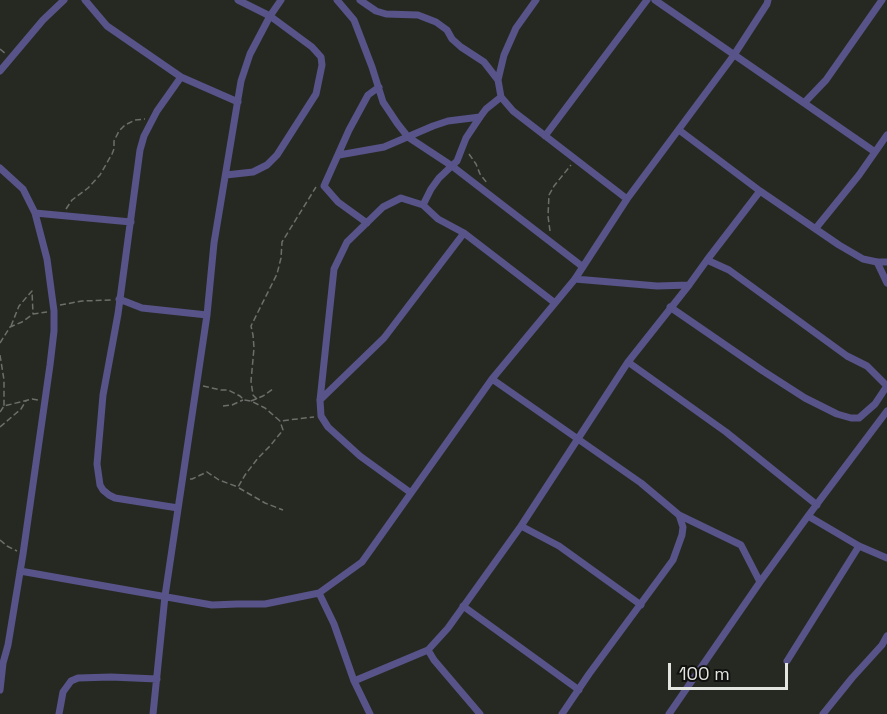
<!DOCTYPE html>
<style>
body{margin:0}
#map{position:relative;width:887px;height:714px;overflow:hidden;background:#262922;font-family:"Space Grotesk",sans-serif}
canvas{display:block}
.scale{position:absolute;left:668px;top:663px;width:120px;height:27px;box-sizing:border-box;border:3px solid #e3e5e0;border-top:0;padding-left:8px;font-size:18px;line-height:21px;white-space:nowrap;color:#e3e5e0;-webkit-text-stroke:4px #10110e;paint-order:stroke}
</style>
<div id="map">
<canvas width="887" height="714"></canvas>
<div class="scale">100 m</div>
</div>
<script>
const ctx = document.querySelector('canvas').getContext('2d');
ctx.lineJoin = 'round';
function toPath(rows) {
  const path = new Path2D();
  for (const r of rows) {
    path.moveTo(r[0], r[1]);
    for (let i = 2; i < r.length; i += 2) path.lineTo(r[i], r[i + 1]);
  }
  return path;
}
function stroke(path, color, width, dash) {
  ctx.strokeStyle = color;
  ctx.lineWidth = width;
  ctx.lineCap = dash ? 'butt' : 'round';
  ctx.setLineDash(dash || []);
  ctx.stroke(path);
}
stroke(toPath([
 [0,49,6,54],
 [469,154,476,164,480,174,487,183],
 [66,209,72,200,88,188,100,175,112,154,114,149,114,141,119,131,125,125,135,120,145,119],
 [550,231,548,216,549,195,554,186,571,165],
 [60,305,82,301,112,300],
 [11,326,19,306,32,291,33,314],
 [0,343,10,327,22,322,33,314,47,312],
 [0,355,4,380,4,406],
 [203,386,221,390,228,390,240,396,244,400,251,401,265,408,280,421,314,417],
 [257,399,253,395,251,381,254,348,253,335,251,326,277,274,281,258,282,242,316,187],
 [251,401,263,396,273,389],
 [223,406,232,405,243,400],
 [0,412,4,406,32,399,38,400],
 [0,427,21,409,26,401],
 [190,479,192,479,207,472,219,480,238,487,245,475,258,458,270,446,283,430,280,421],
 [239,488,265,503,283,510],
 [0,540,7,546,17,551]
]), '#6c6f69', 1.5, [6, 3]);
stroke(toPath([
 [85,0,107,26,181,77,238,102],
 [337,0,354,20,372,67,383,102,397,123,408,137,452,166,583,267],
 [360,0,376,11,386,14,418,15,436,22,447,30,452,39,461,47,484,62,498,80],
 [536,0,516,28,504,55,498,80,501,97,513,111,627,199],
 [655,0,875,152],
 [0,71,43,20,64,0],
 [804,103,826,80,882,0],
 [679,130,760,191,839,245,863,259,877,262,887,262],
 [545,136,647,0],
 [339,155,384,147,433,126,448,121,480,117],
 [0,168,23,189,35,213,47,259,54,311,54,331,50,365,23,554,8,645,3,663,0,664],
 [226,175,253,172,267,165,277,155,316,94,322,65,321,57,312,47,270,16,238,0],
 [423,205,431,189,439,178,457,161,466,138,480,117,486,109,501,97],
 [35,213,131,222],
 [367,223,338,202,324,186,349,130,368,95,379,87],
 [816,228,859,175,887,135],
 [707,260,729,270,847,356,867,366,887,386],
 [877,262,887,283],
 [575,279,657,286,689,285],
 [119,299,142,308,207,315],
 [670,307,763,371,805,398,837,414,851,418,859,418,875,404,887,386],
 [628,362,726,432,817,505],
 [492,379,641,483,679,515,683,527,682,535,673,560,589,674,562,714],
 [320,400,384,338,464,233],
 [411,493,360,456,328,427,321,416,320,400,334,269,347,242,383,207,401,198,423,205,438,219,464,233,555,303],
 [178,508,115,498,109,495,103,490,100,485,97,464,103,395,118,314,140,150,144,136,157,111,181,77],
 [679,515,741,545,760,582],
 [808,516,859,546,887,558],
 [521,526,559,546,641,605],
 [20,571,212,605,237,604,265,604,319,593,362,562,492,379,575,279,627,199,734,55,767,4,768,0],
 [319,593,334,624,354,681,370,714],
 [463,606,579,690],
 [428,650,434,660,480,714],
 [787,661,859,546],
 [354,681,428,650,448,628,521,526,628,362,689,285,707,260,760,191],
 [0,690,3,663],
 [59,714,63,692,71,681,78,678,111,677,157,679],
 [153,714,165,596,207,315,214,243,241,81,250,54,270,16,281,0],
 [669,714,760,582,808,516,887,411],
 [823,714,852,678,882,645,887,636]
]), '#585388', 7);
</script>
